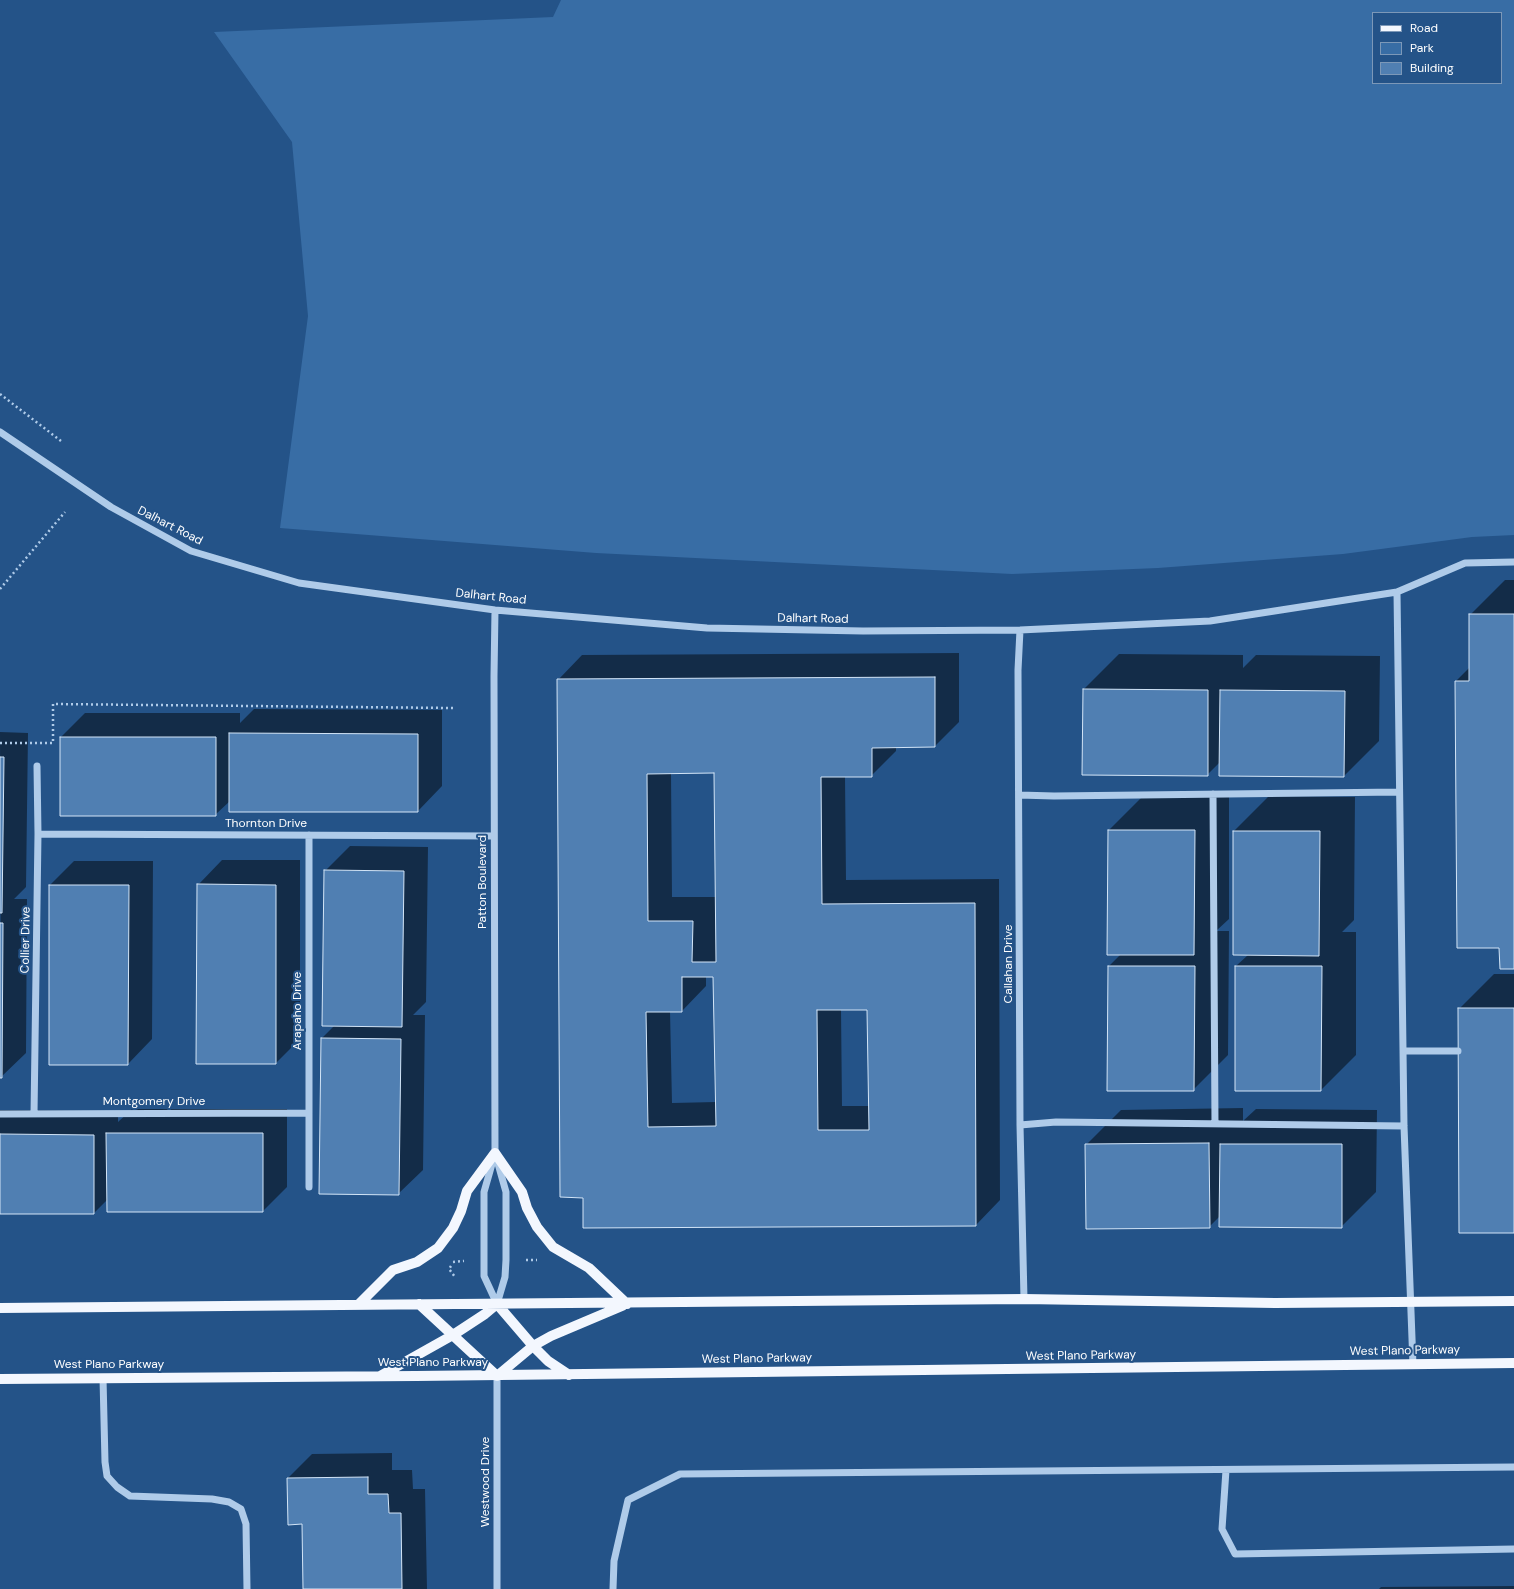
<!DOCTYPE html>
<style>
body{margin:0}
#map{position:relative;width:1514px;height:1589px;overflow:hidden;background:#245388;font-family:"DM Sans",sans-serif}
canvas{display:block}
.legend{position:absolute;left:1372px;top:12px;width:130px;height:72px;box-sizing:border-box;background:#245388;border:1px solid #7c98b8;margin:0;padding:5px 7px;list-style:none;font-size:12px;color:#fff}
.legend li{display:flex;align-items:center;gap:8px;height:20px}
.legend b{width:20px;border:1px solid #7c98b8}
</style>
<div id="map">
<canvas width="1514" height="1589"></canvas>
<ul class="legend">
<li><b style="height:5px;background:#f3f7fe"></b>Road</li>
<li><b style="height:11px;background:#386da5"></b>Park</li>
<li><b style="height:11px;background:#507fb2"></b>Building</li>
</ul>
</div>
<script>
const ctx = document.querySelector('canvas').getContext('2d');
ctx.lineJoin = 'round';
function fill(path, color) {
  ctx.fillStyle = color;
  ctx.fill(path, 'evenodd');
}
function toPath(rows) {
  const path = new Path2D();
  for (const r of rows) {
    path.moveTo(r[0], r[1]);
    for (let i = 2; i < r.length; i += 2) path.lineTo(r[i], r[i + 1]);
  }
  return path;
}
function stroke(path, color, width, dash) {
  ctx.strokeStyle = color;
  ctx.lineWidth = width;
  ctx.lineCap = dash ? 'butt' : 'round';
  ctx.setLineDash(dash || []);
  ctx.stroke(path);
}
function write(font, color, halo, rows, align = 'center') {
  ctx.font = font + ' "DM Sans",sans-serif';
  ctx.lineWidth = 4;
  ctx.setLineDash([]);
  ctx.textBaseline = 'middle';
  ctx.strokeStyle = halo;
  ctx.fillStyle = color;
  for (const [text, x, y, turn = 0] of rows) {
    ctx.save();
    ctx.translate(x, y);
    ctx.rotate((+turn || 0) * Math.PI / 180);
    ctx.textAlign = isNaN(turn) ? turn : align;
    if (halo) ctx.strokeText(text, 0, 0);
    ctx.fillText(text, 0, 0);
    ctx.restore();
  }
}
fill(toPath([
 [561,0,1514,0,1514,535,1472,537,1343,554,1158,568,1012,574,596,553,280,528,308,316,292,142,214,32,553,17],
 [1373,13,1501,13,1501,83,1373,83]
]), '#386da5');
fill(toPath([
 [1505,580,1514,580,1514,968,1500,947,1456,681,1470,667,1470,615],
 [959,653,959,722,935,746,896,746,896,751,871,776,845,776,846,880,999,879,1000,1200,976,1225,584,1227,584,1197,558,680,582,655],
 [715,772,716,897,672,897,671,773],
 [706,976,714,976,716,1102,672,1103,670,1011,682,1011,706,986],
 [841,1009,868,1009,869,1106,842,1106],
 [1119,654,1243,655,1243,668,1256,655,1380,656,1379,741,1344,776,1220,775,1220,762,1207,775,1084,689],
 [254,709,442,710,442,786,418,811,230,801,215,815,61,737,85,713,240,713,240,723],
 [0,732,28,733,26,887,14,899,27,899,26,1053,1,1077],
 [1144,795,1229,796,1229,919,1216,931,1229,931,1228,1055,1193,1090,1108,1090,1109,966,1121,954,1109,830],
 [1269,796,1355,797,1354,920,1342,932,1356,932,1356,1055,1321,1090,1236,966,1248,955,1234,831],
 [350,846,428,847,426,1002,413,1015,425,1015,423,1170,398,1194,322,1038,335,1025,325,871],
 [222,860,300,860,300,1039,276,1063,198,885],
 [74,861,153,861,152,1039,128,1064,50,885],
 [1494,974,1514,974,1514,1232,1459,1009],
 [1243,1108,1243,1121,1256,1109,1377,1110,1376,1192,1341,1227,1220,1216,1209,1227,1086,1145,1121,1110],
 [132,1109,287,1109,287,1187,263,1211,108,1199,94,1213,0,1213,0,1110,118,1111,118,1122],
 [392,1453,392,1470,412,1470,413,1489,425,1489,427,1589,304,1589,303,1523,288,1478,312,1454],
 [1514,1586,1514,1589,1379,1589,1381,1587]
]), '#0007');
const building = toPath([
 [1469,614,1514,614,1514,969,1500,969,1499,948,1457,948,1455,681,1469,681,1469,614],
 [935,677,935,747,872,748,872,777,821,777,822,904,975,903,976,1226,583,1228,583,1198,560,1197,557,679,935,677],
 [714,773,716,962,692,962,693,921,648,921,647,774,714,773],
 [682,977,713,977,716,1126,648,1127,646,1012,682,1012,682,977],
 [817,1010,867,1010,869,1130,818,1130,817,1010],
 [1083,689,1208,690,1208,776,1082,775,1083,689],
 [1220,690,1345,691,1344,777,1219,776,1220,690],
 [229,733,418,734,418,812,229,812,229,733],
 [60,737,216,737,216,816,60,816,60,737],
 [0,757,4,757,2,913,0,913,0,757],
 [1108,830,1195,830,1194,955,1107,955,1108,830],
 [1233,831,1320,831,1319,956,1233,955,1233,831],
 [324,870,404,871,402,1027,322,1026,324,870],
 [197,884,276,885,276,1064,196,1064,197,884],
 [49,885,129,885,128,1065,49,1065,49,885],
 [0,923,3,923,2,1078,0,1078,0,923],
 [1108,966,1195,966,1194,1091,1107,1091,1108,966],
 [1235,966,1322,966,1321,1091,1235,1091,1235,966],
 [1458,1008,1514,1008,1514,1233,1459,1233,1458,1008],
 [321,1038,401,1039,399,1195,319,1194,321,1038],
 [106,1133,263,1133,263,1212,107,1212,106,1133],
 [0,1134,94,1135,94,1214,0,1214,0,1134],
 [1209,1143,1210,1228,1086,1229,1085,1144,1209,1143],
 [1220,1144,1342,1144,1342,1228,1219,1227,1220,1144],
 [368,1477,368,1494,388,1494,389,1513,401,1513,402,1589,303,1589,302,1524,288,1525,287,1478,368,1477]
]);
fill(building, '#507fb2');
stroke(building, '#d3e5f7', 1);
stroke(toPath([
 [0,394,61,441],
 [0,589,65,512],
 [0,743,53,743,53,704,453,708],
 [526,1260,537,1260],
 [453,1262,464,1261],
 [451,1266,449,1269,455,1277]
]), '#afcbe9', 2.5, [2, 3]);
stroke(toPath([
 [0,432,111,507,191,551,299,583,495,610,707,628,863,631,1020,630,1210,621,1397,592,1404,1126,1413,1365],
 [1397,592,1465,563,1514,562],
 [495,610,494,676,495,1153,506,1192,506,1260,505,1277,497,1304],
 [1020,630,1018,670,1020,1125,1024,1299],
 [1213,794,1215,1124],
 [1019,795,1054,796,1399,792],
 [38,834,494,836],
 [1404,1051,1458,1051],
 [0,1114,309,1113],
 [34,1114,38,834,37,766],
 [1020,1125,1056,1122,1404,1126],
 [494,1157,484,1192,484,1276,497,1304],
 [309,1187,309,835],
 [497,1376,497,1589],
 [103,1378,105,1462,107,1476,117,1487,130,1496,212,1499,229,1502,241,1509,246,1524,247,1589],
 [1226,1470,1222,1529,1235,1554,1514,1549],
 [613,1589,614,1561,628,1500,680,1474,1514,1467]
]), '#afcbe9', 7);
stroke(toPath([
 [359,1304,393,1270,417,1262,438,1248,453,1228,461,1211,467,1191,495,1153,522,1192,527,1208,537,1227,553,1247,589,1268,627,1304],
 [419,1304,497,1376],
 [497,1304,533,1346,548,1361,569,1375],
 [0,1308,1024,1299,1275,1303,1514,1301],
 [380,1376,453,1335,485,1314,497,1304],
 [497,1376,533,1346,551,1336,622,1306],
 [0,1379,416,1376,1514,1363]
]), '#f3f7fe', 10);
write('12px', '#fff', '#245388', [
 ["Dalhart Road",170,526,27],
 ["Dalhart Road",491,597,6],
 ["Dalhart Road",813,619,1],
 ["Thornton Drive",266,824],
 ["Patton Boulevard",483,882,-90],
 ["Collier Drive",26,940,-89],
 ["Callahan Drive",1009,964,-90],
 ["Arapaho Drive",298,1011,-90],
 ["Montgomery Drive",154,1102],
 ["West Plano Parkway",1405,1351,-1],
 ["West Plano Parkway",1081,1356,-1],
 ["West Plano Parkway",757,1359,-1],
 ["West Plano Parkway",433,1363],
 ["West Plano Parkway",109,1365],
 ["Westwood Drive",486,1482,-90]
]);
</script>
